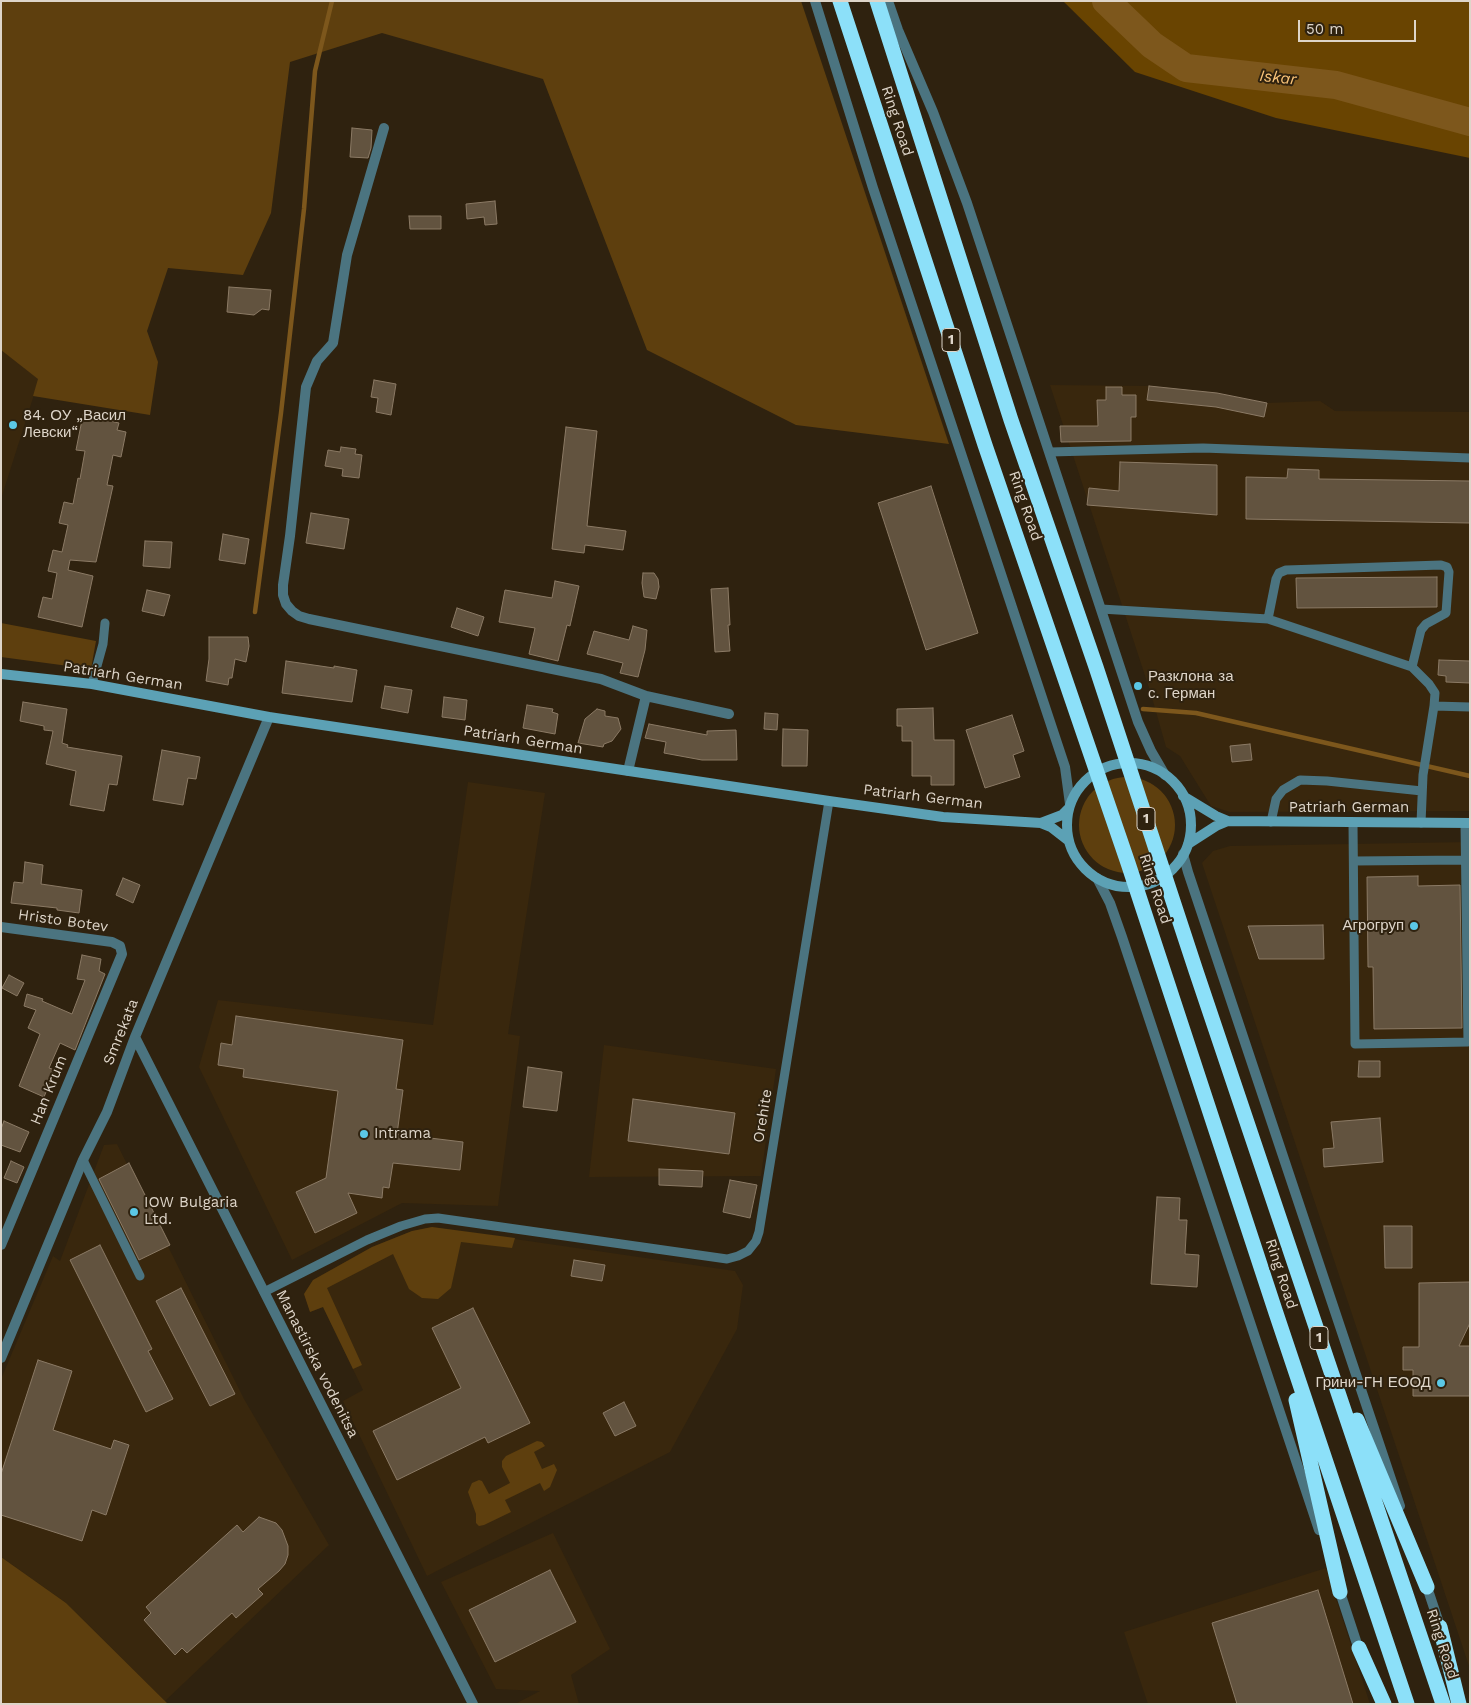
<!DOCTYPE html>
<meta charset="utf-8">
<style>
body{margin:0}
#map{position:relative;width:1471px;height:1705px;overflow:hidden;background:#2f220f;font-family:"Work Sans",sans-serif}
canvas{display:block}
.frame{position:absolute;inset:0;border:2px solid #ded5c9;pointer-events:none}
.scale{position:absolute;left:1298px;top:20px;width:118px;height:22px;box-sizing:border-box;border:2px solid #ded5c9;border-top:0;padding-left:6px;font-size:15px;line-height:18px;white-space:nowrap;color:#ded5c9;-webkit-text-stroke:4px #2f220f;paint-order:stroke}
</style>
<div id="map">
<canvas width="1471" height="1705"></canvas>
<div class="frame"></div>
<div class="scale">50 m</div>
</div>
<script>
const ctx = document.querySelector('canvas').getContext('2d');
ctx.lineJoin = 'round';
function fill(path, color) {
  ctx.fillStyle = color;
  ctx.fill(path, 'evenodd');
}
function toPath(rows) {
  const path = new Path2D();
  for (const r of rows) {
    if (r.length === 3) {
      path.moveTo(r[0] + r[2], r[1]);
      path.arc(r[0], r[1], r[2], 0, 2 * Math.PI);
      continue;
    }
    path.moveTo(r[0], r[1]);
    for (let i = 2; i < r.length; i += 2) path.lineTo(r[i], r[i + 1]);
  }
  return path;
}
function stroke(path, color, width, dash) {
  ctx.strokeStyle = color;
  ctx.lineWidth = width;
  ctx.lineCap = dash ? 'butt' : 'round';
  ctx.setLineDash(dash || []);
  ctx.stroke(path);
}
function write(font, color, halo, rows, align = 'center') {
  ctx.font = font + ' "Work Sans",sans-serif';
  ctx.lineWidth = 4;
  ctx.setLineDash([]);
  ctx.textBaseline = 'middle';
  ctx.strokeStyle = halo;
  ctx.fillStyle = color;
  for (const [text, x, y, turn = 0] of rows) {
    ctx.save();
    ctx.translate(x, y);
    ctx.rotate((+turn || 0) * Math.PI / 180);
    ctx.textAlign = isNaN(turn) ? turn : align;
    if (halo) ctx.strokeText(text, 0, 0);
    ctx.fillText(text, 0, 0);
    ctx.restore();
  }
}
fill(toPath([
 [1,350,39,379,1,499],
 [1050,385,1149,386,1217,393,1267,403,1320,401,1335,411,1470,412,1470,811,1230,812,1211,806,1180,756,1166,747,1151,694],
 [468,782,545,793,508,1034,520,1036,498,1206,402,1203,292,1260,199,1067,218,1000,433,1025],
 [1470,842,1470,1669,1202,863,1213,851,1230,846],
 [604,1045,776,1069,761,1176,589,1177],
 [117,1144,244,1399,329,1545,165,1701,66,1603,1,1557,1,1379,53,1256,60,1261,104,1145],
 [432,1227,735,1271,743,1285,737,1329,670,1452,427,1576,343,1401,363,1390,323,1307,310,1312,304,1294,313,1280,372,1247,412,1231],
 [553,1533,610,1649,571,1675,579,1704,515,1704,540,1691,496,1689,441,1582],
 [1326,1568,1370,1704,1148,1704,1124,1632]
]), '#39270d');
fill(toPath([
 [1,1,801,1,949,444,796,425,647,350,543,79,382,33,290,62,271,213,243,275,168,268,147,331,158,362,150,415,33,396,38,379,1,350],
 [1,623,96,641,91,669,1,657],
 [1127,825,48],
 [432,1227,515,1238,512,1248,461,1242,451,1288,438,1299,422,1298,409,1289,393,1254,327,1288,362,1365,353,1369,323,1307,310,1312,304,1294,313,1280,372,1247,412,1231],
 [537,1441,542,1442,545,1446,534,1452,542,1469,554,1464,557,1470,550,1487,544,1491,540,1483,505,1500,511,1512,484,1525,479,1526,476,1523,476,1514,468,1492,472,1483,479,1480,482,1481,489,1494,510,1483,502,1467,502,1461,506,1456],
 [1,1557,66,1603,168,1704,1,1704]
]), '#5e3f0e');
fill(toPath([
 [1063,1,1470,1,1470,158,1276,118,1135,72]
]), '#694401');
stroke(toPath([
 [255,612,281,413,304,209,315,71,332,1],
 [1143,709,1196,713,1470,776]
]), '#7d571c', 4.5);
stroke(toPath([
 [1106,1,1152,45,1186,68,1336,85,1470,122]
]), '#7d571c', 28);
const building = toPath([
 [352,128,372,130,371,148,368,158,350,157,352,128],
 [495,201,497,224,485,225,484,217,467,219,466,204,495,201],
 [409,216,441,216,441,229,410,229,409,216],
 [229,287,271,290,269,310,262,309,254,315,227,312,229,287],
 [374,380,396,384,391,415,376,412,378,398,371,397,374,380],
 [1149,386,1217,393,1267,403,1264,417,1216,407,1147,400,1149,386],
 [1106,387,1122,387,1122,395,1136,395,1136,417,1131,417,1131,441,1061,442,1060,426,1098,426,1097,400,1106,400,1106,387],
 [83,415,119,423,117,430,126,432,121,457,113,455,107,485,113,486,96,562,70,560,68,570,93,576,82,627,38,617,43,597,52,599,57,573,48,571,53,550,62,552,68,525,59,523,64,502,73,504,78,478,80,479,85,451,76,450,83,415],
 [566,427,597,431,587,526,626,531,623,550,585,545,584,553,552,549,566,427],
 [341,447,356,449,355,454,362,455,359,478,342,476,343,469,325,466,328,450,340,452,341,447],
 [1120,462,1217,465,1217,515,1087,505,1089,488,1119,491,1120,462],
 [1288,469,1319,470,1319,479,1470,481,1470,523,1246,519,1246,477,1287,478,1288,469],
 [931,486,978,633,926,650,878,503,931,486],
 [311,513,349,519,344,549,306,543,311,513],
 [223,534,249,539,245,564,219,560,223,534],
 [145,541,172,542,170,568,143,566,145,541],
 [643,573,654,573,658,579,659,587,656,599,644,597,642,583,643,573],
 [1437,577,1437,607,1297,608,1296,578,1437,577],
 [555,581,579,586,570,626,567,625,558,661,529,654,535,628,499,622,505,590,552,598,555,581],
 [728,588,730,625,728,625,730,651,715,652,711,589,728,588],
 [147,590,170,595,164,616,142,611,147,590],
 [457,608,484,617,478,636,451,627,457,608],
 [633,626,647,630,645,650,638,677,620,673,623,663,587,654,594,631,629,640,633,626],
 [209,637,248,637,249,646,246,662,235,659,232,678,229,678,228,685,206,681,209,659,209,637],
 [1439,660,1470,661,1470,683,1446,682,1446,676,1438,675,1439,660],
 [286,661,334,668,334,666,357,670,352,702,282,693,286,661],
 [385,686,412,690,408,713,381,708,385,686],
 [444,697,467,700,465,720,442,717,444,697],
 [23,702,67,709,62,743,68,745,67,747,122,756,117,785,109,784,104,811,70,805,76,771,46,764,53,731,44,730,44,726,20,721,23,702],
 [527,705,553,709,552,712,558,714,555,734,523,728,527,705],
 [933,708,934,740,954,740,954,785,931,785,931,776,912,776,912,741,902,741,902,726,897,726,897,709,933,708],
 [597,709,605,711,605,716,618,718,621,729,612,741,604,744,603,747,578,743,585,719,597,709],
 [765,713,778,714,777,730,764,729,765,713],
 [1012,715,1024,751,1013,755,1020,777,985,788,966,730,1012,715],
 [649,724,707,735,707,731,736,730,737,760,702,760,664,753,666,742,645,738,649,724],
 [783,729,808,730,807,766,782,766,783,729],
 [1250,744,1252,760,1232,762,1230,746,1250,744],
 [162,750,200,757,196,779,188,778,183,805,153,800,162,750],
 [25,862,43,865,41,884,82,890,79,913,57,910,57,908,11,903,14,882,23,883,25,862],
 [1418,876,1418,886,1460,885,1462,1028,1374,1029,1373,967,1368,967,1367,877,1418,876],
 [123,878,140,885,133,903,116,895,123,878],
 [1323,925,1324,959,1259,959,1248,926,1323,925],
 [82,955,101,959,99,971,105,974,75,1050,60,1043,49,1068,55,1070,44,1097,19,1086,40,1034,28,1028,36,1010,24,1006,27,994,43,999,42,1001,72,1014,85,980,77,979,82,955],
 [9,975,24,983,17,996,2,988,9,975],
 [236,1016,403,1040,396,1089,403,1090,397,1134,463,1142,460,1170,393,1163,389,1188,383,1187,382,1198,348,1193,357,1213,315,1233,296,1192,326,1178,338,1091,243,1077,244,1069,218,1065,221,1043,232,1045,236,1016],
 [1359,1061,1380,1061,1380,1077,1358,1077,1359,1061],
 [528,1067,562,1072,557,1111,523,1107,528,1067],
 [633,1099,735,1113,729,1154,628,1141,633,1099],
 [1380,1118,1383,1162,1324,1167,1323,1149,1334,1148,1331,1122,1380,1118],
 [4,1121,29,1132,20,1152,1,1145,1,1129,4,1121],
 [11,1161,24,1167,17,1183,4,1178,11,1161],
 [129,1163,170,1245,139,1260,99,1179,129,1163],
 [659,1169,703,1171,702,1187,659,1185,659,1169],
 [730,1180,757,1185,750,1218,723,1212,730,1180],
 [1157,1197,1180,1198,1179,1220,1187,1220,1185,1254,1199,1255,1197,1287,1151,1284,1157,1197],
 [1384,1226,1412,1226,1412,1268,1385,1268,1384,1226],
 [100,1245,152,1349,148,1351,173,1399,146,1412,70,1260,100,1245],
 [574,1260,605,1265,602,1281,571,1276,574,1260],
 [1470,1282,1470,1323,1459,1346,1470,1346,1470,1396,1413,1396,1413,1370,1403,1370,1403,1347,1419,1347,1419,1283,1470,1282],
 [181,1288,235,1394,210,1406,156,1301,181,1288],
 [473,1308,530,1423,488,1443,485,1437,397,1480,373,1431,461,1388,432,1328,473,1308],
 [38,1360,72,1371,53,1430,111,1449,114,1440,129,1445,106,1515,92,1510,82,1541,1,1515,1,1474,38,1360],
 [624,1402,636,1426,615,1436,603,1413,624,1402],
 [259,1517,276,1523,282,1530,288,1546,288,1555,285,1564,279,1571,258,1589,263,1594,236,1618,232,1613,187,1653,182,1648,175,1655,144,1620,151,1613,146,1607,237,1525,243,1532,259,1517],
 [550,1570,576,1622,495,1662,469,1610,550,1570],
 [1318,1590,1353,1704,1237,1704,1212,1623,1318,1590]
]);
fill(building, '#62533f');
stroke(building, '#8b7a65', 1);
stroke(toPath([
 [1050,452,1203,448,1470,458],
 [1101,609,1268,619,1412,667,1429,684,1435,693,1434,706,1423,775,1421,823],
 [1268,619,1276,579,1279,573,1286,570,1441,565,1447,567,1449,572,1446,613,1426,624,1421,630,1412,667],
 [92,684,103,644,105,623],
 [1434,706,1470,707],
 [1271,822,1276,799,1283,790,1300,780,1327,781,1422,791],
 [1353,823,1355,1044,1468,1042,1465,823],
 [1354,861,1465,860],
 [83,1160,140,1276],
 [264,1292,367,1240,401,1226,425,1219,438,1218,727,1259,738,1256,748,1251,756,1241,759,1232,829,801]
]), '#4b7480', 9);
stroke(toPath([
 [815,1,873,188,1065,767,1070,804],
 [888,1,898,30,933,112,967,203,1138,722,1151,751,1165,775],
 [384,128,347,255,333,343,317,361,306,387,290,536,283,585,283,595,286,604,292,611,299,616,309,619,601,679,646,696,628,771],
 [646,696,729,714],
 [1183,854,1188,872,1400,1506],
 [1097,878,1110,903,1122,937,1319,1530],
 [1,927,112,942,120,946,122,954,1,1245],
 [135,1037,473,1704],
 [1,1358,83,1160,107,1112,135,1037,269,717],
 [1425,1581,1442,1632],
 [1338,1586,1360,1653]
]), '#4b7480', 10);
stroke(toPath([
 [1,674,92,684,269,717,829,801,943,817,1041,823,1051,827,1069,841],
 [1129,825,62],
 [1183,796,1216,816,1228,821,1470,823],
 [1041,823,1062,815,1069,808],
 [1188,844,1216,826,1228,821]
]), '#5ca1b5', 10);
stroke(toPath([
 [840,1,985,445,1128,863,1276,1313,1407,1704],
 [877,1,1011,420,1096,667,1196,971,1443,1704],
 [1296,1400,1340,1592],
 [1357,1420,1427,1587],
 [1440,1627,1459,1704],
 [1359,1648,1384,1704]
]), '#8ce0f9', 15);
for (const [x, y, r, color] of [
 [13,425,5,"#5bc8e6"],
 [1138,686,5,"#5bc8e6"],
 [1414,926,5,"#5bc8e6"],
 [364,1134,5,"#5bc8e6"],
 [134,1212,5,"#5bc8e6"],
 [1441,1383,5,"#5bc8e6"]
]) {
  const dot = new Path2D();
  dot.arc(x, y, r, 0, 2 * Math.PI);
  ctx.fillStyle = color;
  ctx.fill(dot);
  stroke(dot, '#2f220f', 2);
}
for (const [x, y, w] of [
 [951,340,18],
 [1146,819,18],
 [1319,1338,18]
]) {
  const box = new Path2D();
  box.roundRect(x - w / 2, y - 11.5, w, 23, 4);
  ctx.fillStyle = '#2f220f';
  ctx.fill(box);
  stroke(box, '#ded5c9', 1);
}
write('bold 14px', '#ded5c9', null, [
 ["1",951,340],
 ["1",1146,819],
 ["1",1319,1338]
]);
write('15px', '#ded5c9', '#2f220f', [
 ["Ring Road",897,121,72],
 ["Ring Road",1025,506,71],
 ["Patriarh German",123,676,9],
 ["Patriarh German",523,740,9],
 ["Patriarh German",923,797,7],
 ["Patriarh German",1349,808],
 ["Ring Road",1155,889,72],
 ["Hristo Botev",63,921,8],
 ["Smrekata",121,1032,-68],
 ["Han Krum",49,1090,-68],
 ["Orehite",763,1116,-81],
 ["Ring Road",1281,1274,72],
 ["Manastirska vodenitsa",317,1364,63],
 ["Ring Road",1442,1644,72]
]);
write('15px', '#ded5c9', '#2f220f', [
 ["84. ОУ „Васил",23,416],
 ["Левски“",23,433],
 ["Разклона за",1148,677],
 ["с. Герман",1148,694],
 ["Агрогруп",1404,926,"right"],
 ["Intrama",374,1134],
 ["IOW Bulgaria",144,1203],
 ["Ltd.",144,1220],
 ["Грини-ГН ЕООД",1431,1383,"right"]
], 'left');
write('italic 16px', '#fcc579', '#2f220f', [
 ["Iskar",1278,78,6]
]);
</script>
